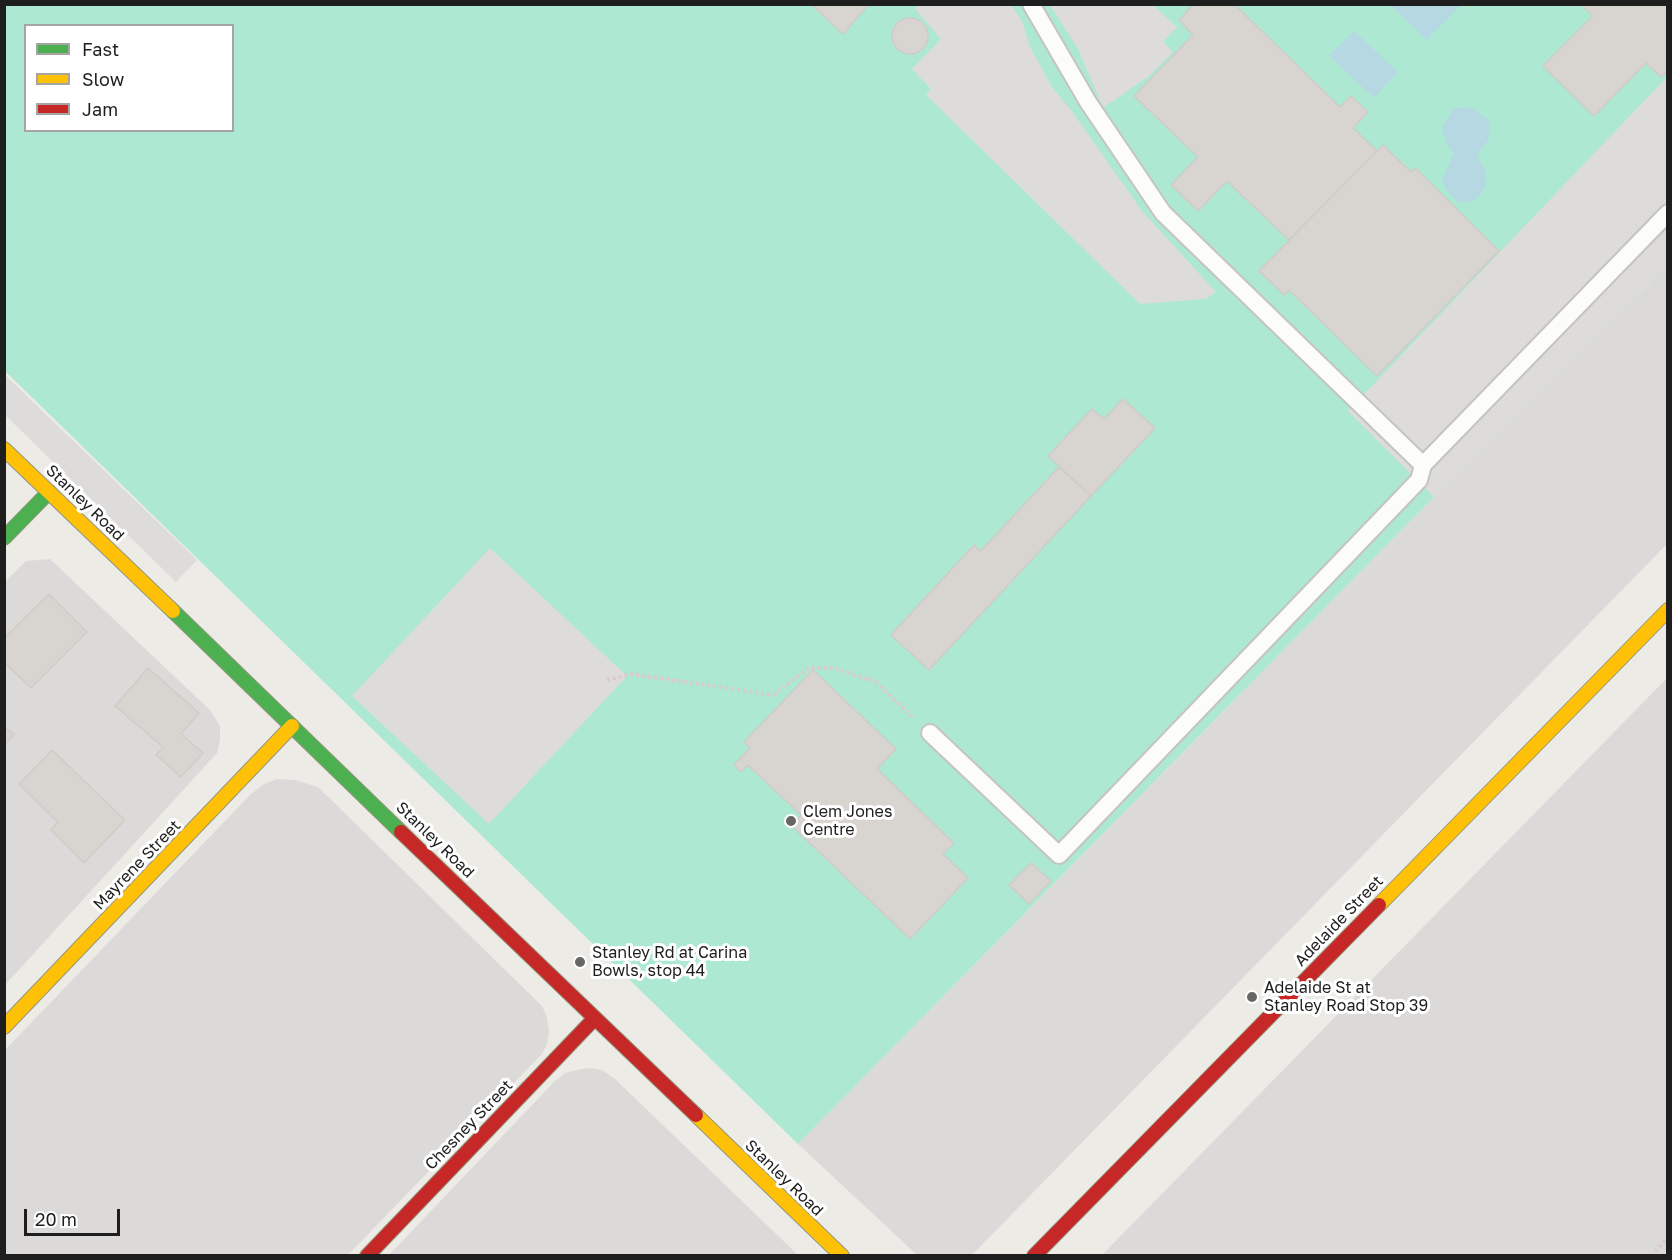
<!DOCTYPE html>
<style>
body{margin:0}
#map{position:relative;width:1672px;height:1260px;overflow:hidden;background:#edebe6;font-family:"Golos Text",sans-serif}
canvas{display:block}
.frame{position:absolute;inset:0;border:6px solid #1e1e1e;pointer-events:none}
.legend{position:absolute;left:24px;top:24px;width:210px;height:108px;box-sizing:border-box;background:#fff;border:2px solid #a5a5a5;margin:0;padding:8px 10px;list-style:none;font-size:18px;color:#1e1e1e}
.legend li{display:flex;align-items:center;gap:12px;height:30px}
.legend b{width:30px;border:2px solid #a5a5a5}
.scale{position:absolute;left:24px;top:1209px;width:96px;height:27px;box-sizing:border-box;border:3px solid #1e1e1e;border-top:0;padding-left:8px;font-size:18px;line-height:21px;white-space:nowrap;color:#1e1e1e;-webkit-text-stroke:4px #fff;paint-order:stroke}
</style>
<div id="map">
<canvas width="1672" height="1260"></canvas>
<div class="frame"></div>
<ul class="legend">
<li><b style="height:8px;background:#4caf50"></b>Fast</li>
<li><b style="height:8px;background:#ffc107"></b>Slow</li>
<li><b style="height:8px;background:#c62828"></b>Jam</li>
</ul>
<div class="scale">20 m</div>
</div>
<script>
const ctx = document.querySelector('canvas').getContext('2d');
ctx.lineJoin = 'round';
function fill(path, color) {
  ctx.fillStyle = color;
  ctx.fill(path, 'evenodd');
}
function toPath(rows) {
  const path = new Path2D();
  for (const r of rows) {
    if (r.length === 3) {
      path.moveTo(r[0] + r[2], r[1]);
      path.arc(r[0], r[1], r[2], 0, 2 * Math.PI);
      continue;
    }
    path.moveTo(r[0], r[1]);
    for (let i = 2; i < r.length; i += 2) path.lineTo(r[i], r[i + 1]);
  }
  return path;
}
function stroke(path, color, width, dash) {
  ctx.strokeStyle = color;
  ctx.lineWidth = width;
  ctx.lineCap = dash ? 'butt' : 'round';
  ctx.setLineDash(dash || []);
  ctx.stroke(path);
}
function write(font, color, halo, rows, align = 'center') {
  ctx.font = font + ' "Golos Text",sans-serif';
  ctx.lineWidth = 6;
  ctx.setLineDash([]);
  ctx.textBaseline = 'middle';
  ctx.strokeStyle = halo;
  ctx.fillStyle = color;
  for (const [text, x, y, turn = 0] of rows) {
    ctx.save();
    ctx.translate(x, y);
    ctx.rotate((+turn || 0) * Math.PI / 180);
    ctx.textAlign = isNaN(turn) ? turn : align;
    if (halo) ctx.strokeText(text, 0, 0);
    ctx.fillText(text, 0, 0);
    ctx.restore();
  }
}
fill(toPath([
 [1667,266,1667,544,972,1255,917,1255,798,1144,1434,497],
 [50,559,210,710,220,726,220,740,217,753,5,985,5,582,26,561],
 [1667,678,1667,1255,1102,1255],
 [277,779,295,780,318,787,542,1006,547,1017,549,1032,547,1044,542,1054,347,1256,5,1255,4,1051,250,795,264,784],
 [589,1068,602,1070,614,1078,798,1255,388,1256,554,1082,565,1073,577,1070]
]), '#dcdad8');
fill(toPath([
 [5,5,1667,5,1667,266,1434,497,798,1144,5,371],
 [26,26,232,26,232,130,26,130]
]), '#ade9d2');
fill(toPath([
 [919,5,1011,5,1022,21,1030,47,1052,87,1071,110,1142,211,1216,292,1206,299,1140,304,926,95,931,89,912,69,941,39,915,9],
 [1050,5,1153,5,1177,27,1163,42,1173,52,1149,76,1103,108,1078,49],
 [1667,77,1667,266,1434,497,1348,411],
 [4,374,197,560,176,582,5,415],
 [490,548,627,676,489,824,352,696]
]), '#dddcda');
fill(toPath([
 [1390,5,1461,5,1427,40],
 [1354,31,1398,72,1374,98,1329,56],
 [1470,107,1490,121,1489,139,1477,155,1486,172,1486,184,1481,194,1473,201,1459,203,1447,191,1442,180,1454,153,1447,145,1442,128,1453,109]
]), '#b6d8e3');
const building = toPath([
 [811,4,869,4,843,34,811,4],
 [1194,4,1234,4,1340,107,1351,96,1368,112,1353,128,1377,151,1289,240,1227,181,1198,211,1171,185,1198,157,1134,96,1193,35,1179,20,1194,4],
 [1581,4,1668,4,1668,70,1661,77,1646,63,1594,116,1543,66,1593,16,1581,4],
 [910,36,18],
 [1383,145,1411,172,1415,168,1499,251,1377,376,1289,290,1284,295,1259,271,1383,145],
 [1123,399,1155,428,1091,496,1048,456,1092,409,1104,419,1123,399],
 [1059,467,1091,496,929,670,891,635,974,545,981,551,1059,467],
 [49,594,87,632,31,688,4,662,4,638,49,594],
 [148,668,199,713,181,734,203,753,181,777,156,755,163,747,115,706,148,668],
 [813,670,896,749,877,769,954,843,943,854,968,878,910,939,791,825,801,815,748,765,741,772,734,765,750,748,744,742,813,670],
 [4,726,14,734,4,745,4,726],
 [52,750,125,820,84,863,51,830,58,822,19,784,52,750],
 [1031,863,1051,881,1029,904,1009,885,1031,863]
]);
fill(building, '#d8d4d0');
stroke(building, '#d0ccc7', 1.5);
const lane = toPath([
 [1031,4,1088,102,1163,213,1423,465],
 [930,733,1059,855,1419,480,1423,465,1668,213]
]);
const fast = toPath([
 [4,538,49,492],
 [173,611,401,832]
]);
const slow = toPath([
 [4,449,173,611],
 [1379,905,1668,610],
 [4,1027,292,726],
 [696,1115,842,1256]
]);
const jam = toPath([
 [401,832,696,1115],
 [367,1256,595,1018],
 [1034,1256,1379,905]
]);
stroke(lane, '#c5c4c2', 20);
stroke(fast, '#94977e', 16);
stroke(slow, '#94977e', 16);
stroke(jam, '#94977e', 16);
stroke(toPath([
 [607,680,631,674,773,695,809,668,833,668,876,682,914,718],
 [1651,1256,1666,1240]
]), '#dbccc9', 4, [3, 3]);
stroke(lane, '#fcfcfb', 16);
stroke(fast, '#4caf50', 14);
stroke(slow, '#ffc107', 14);
stroke(jam, '#c62828', 14);
for (const [x, y, r, color] of [
 [791,821,6,"#666664"],
 [580,962,6,"#666664"],
 [1252,997,6,"#666664"]
]) {
  const dot = new Path2D();
  dot.arc(x, y, r, 0, 2 * Math.PI);
  ctx.fillStyle = color;
  ctx.fill(dot);
  stroke(dot, '#fff', 2);
}
write('16px', '#1e1e1e', '#fff', [
 ["Stanley Road",85,503,44],
 ["Stanley Road",435,840,44],
 ["Mayrene Street",137,865,-46],
 ["Adelaide Street",1339,921,-46],
 ["Chesney Street",469,1125,-46],
 ["Stanley Road",784,1178,44]
]);
write('16px', '#1e1e1e', '#fff', [
 ["Clem Jones",803,812],
 ["Centre",803,830],
 ["Stanley Rd at Carina",592,953],
 ["Bowls, stop 44",592,971],
 ["Adelaide St at",1264,988],
 ["Stanley Road Stop 39",1264,1006]
], 'left');
</script>
